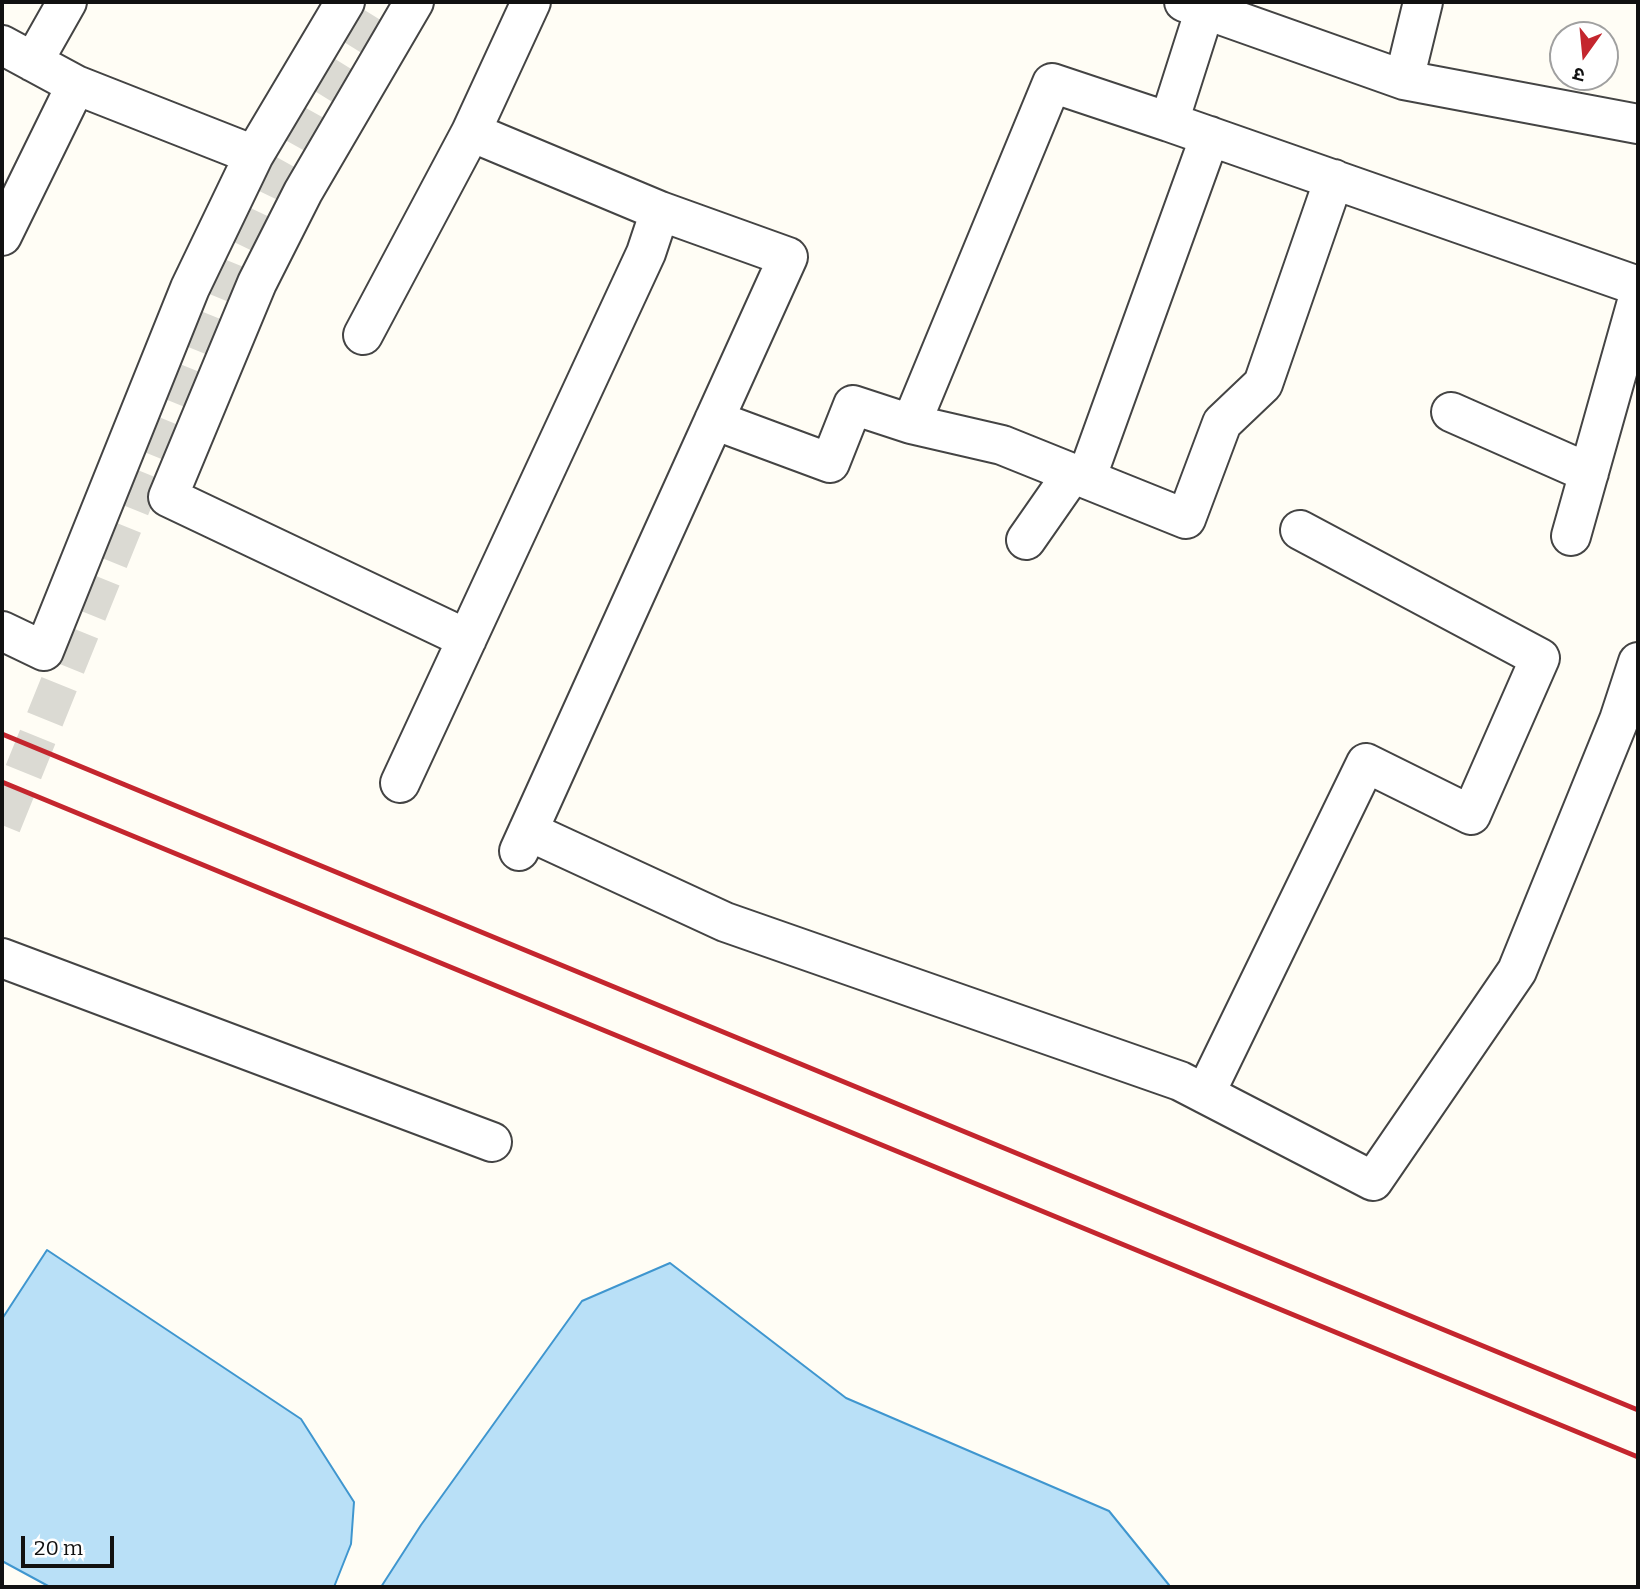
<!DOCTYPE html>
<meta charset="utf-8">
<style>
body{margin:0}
#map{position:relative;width:1640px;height:1589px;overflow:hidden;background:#fffdf5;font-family:Bitter,"Noto Sans Devanagari",serif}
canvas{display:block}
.frame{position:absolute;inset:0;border:4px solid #111;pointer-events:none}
.north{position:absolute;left:1549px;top:21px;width:70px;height:70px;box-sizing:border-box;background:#fff;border:2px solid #a0a0a0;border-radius:50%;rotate:195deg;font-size:19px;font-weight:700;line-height:28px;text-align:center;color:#111}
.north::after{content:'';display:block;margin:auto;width:24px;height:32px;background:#c4262e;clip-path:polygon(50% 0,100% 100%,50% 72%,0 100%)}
.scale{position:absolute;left:21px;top:1536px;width:93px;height:32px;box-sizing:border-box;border:4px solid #111;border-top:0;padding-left:9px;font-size:21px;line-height:24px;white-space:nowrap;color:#111;-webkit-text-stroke:5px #fff;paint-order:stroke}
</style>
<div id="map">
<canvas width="1640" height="1589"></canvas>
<div class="frame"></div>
<div class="north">उ</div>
<div class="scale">20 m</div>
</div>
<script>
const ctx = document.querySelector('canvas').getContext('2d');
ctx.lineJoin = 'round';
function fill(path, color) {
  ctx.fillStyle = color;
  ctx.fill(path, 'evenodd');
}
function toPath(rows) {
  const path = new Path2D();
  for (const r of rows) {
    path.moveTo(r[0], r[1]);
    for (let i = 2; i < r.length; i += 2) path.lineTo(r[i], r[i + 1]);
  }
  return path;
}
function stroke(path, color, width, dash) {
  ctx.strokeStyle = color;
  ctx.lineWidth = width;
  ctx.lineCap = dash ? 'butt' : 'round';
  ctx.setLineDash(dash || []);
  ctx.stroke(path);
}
const water = toPath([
 [47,1250,301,1419,354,1502,351,1544,334,1587,50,1587,2,1561,2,1319,47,1250],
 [670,1263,846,1398,1109,1511,1169,1585,1168,1587,381,1587,421,1525,582,1301,670,1263]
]);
fill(water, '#b9e0f7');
stroke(water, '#3f96cf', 2);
stroke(toPath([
 [2,825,231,260,270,179,314,100,375,2]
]), '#dbdad3', 38, [38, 19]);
const minor = toPath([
 [414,2,303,192,257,283,168,497,467,639],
 [1184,2,1404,80,1638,124],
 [2,45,76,85,254,155],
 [33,62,67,2],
 [1404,80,1423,2],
 [1169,122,1638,286],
 [2,236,76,85],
 [363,335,471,132,531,2],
 [1451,412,1589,473],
 [714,420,830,463,853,405,911,424,1052,83,1169,122,1205,9],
 [911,424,1002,445,1186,519,1222,423,1263,384,1334,179],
 [1086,479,1210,136],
 [1571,536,1638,298],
 [1026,540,1072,474],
 [2,631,44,651,190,288,254,155,345,2],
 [400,783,646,253,660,211,471,132],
 [528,831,725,922,1180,1081,1373,1181,1517,971,1619,720,1638,662],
 [519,851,788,257,660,211],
 [2,958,492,1142],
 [1205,1094,1366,763,1471,815,1540,658,1300,530]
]);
stroke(minor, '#444', 42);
stroke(minor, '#fff', 38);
stroke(toPath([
 [2,734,1638,1410],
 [2,782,1638,1457]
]), '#c4262e', 5);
</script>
